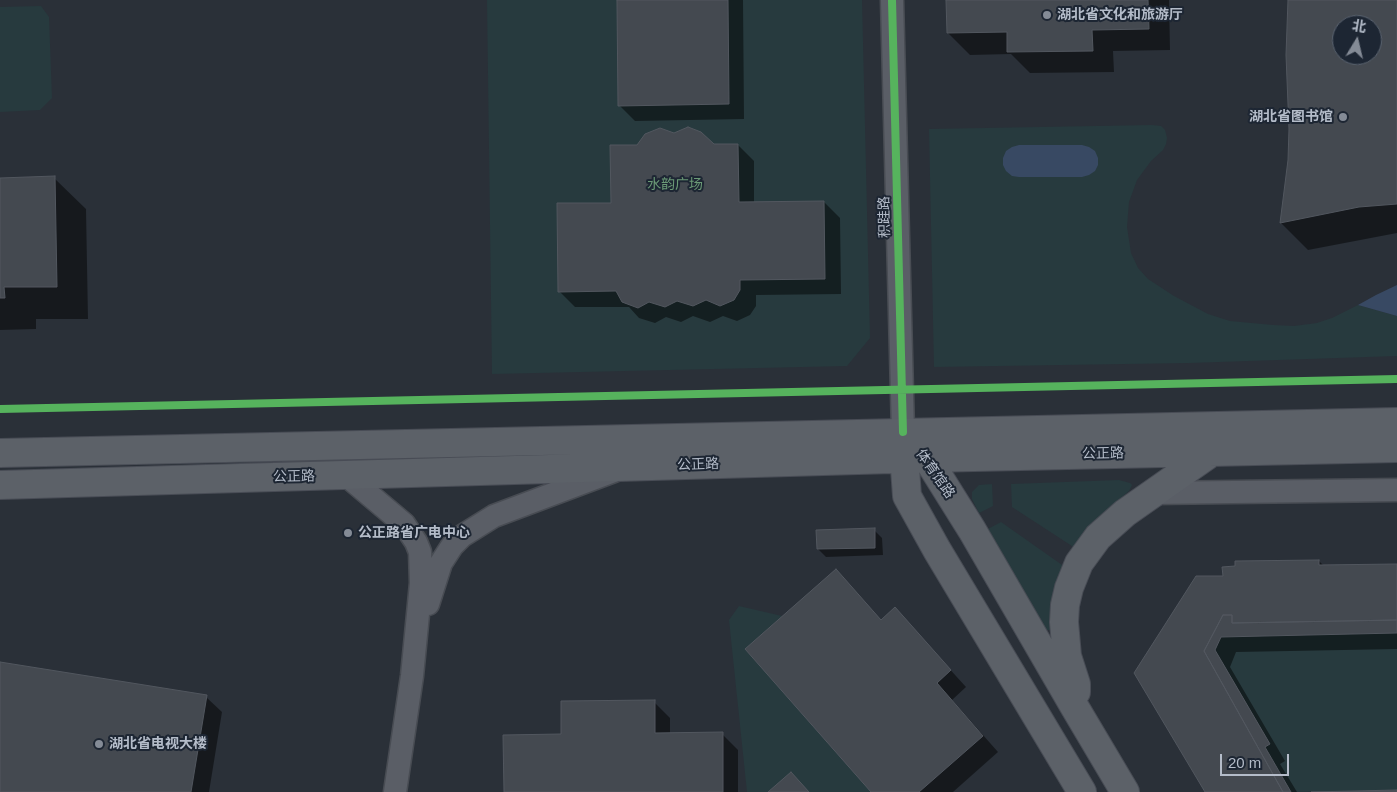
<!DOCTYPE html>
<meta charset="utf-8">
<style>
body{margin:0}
#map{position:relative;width:1397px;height:792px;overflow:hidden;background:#2a3038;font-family:Helvetica,"Noto Sans SC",sans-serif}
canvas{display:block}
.north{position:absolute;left:1332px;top:15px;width:50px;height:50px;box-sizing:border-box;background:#1d2633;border:1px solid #59626f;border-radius:50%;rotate:9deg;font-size:14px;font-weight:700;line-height:20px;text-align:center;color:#b4bcc9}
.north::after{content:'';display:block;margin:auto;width:18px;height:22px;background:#848b96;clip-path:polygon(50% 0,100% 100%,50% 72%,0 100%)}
.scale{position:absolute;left:1220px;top:754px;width:69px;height:22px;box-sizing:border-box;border:2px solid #b4bcc9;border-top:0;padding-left:6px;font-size:15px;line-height:18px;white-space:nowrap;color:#b4bcc9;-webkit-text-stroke:4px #1d2633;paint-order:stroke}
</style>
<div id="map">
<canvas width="1397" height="792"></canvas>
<div class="north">北</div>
<div class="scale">20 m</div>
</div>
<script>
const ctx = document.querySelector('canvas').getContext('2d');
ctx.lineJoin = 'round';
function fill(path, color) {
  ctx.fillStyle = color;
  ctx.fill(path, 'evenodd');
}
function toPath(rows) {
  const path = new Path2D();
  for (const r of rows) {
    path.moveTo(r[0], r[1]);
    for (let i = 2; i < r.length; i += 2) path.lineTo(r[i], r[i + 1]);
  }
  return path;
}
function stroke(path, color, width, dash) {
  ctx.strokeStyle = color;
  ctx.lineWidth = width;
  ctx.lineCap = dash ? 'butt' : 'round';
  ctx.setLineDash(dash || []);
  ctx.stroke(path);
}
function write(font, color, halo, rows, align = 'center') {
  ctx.font = font + ' Helvetica,"Noto Sans SC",sans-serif';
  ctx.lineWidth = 4;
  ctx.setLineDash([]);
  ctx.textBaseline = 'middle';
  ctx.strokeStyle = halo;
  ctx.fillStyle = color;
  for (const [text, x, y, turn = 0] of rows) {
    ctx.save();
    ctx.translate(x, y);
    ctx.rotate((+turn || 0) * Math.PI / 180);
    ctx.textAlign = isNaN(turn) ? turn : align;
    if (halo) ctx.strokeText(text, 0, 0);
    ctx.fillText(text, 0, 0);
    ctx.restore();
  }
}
fill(toPath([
 [487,0,862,0,870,338,847,366,492,374],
 [41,6,49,17,52,98,40,110,0,112,0,7],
 [1152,125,1161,126,1165,130,1167,138,1166,144,1163,150,1151,161,1137,180,1129,202,1127,227,1131,253,1138,268,1148,279,1174,296,1208,314,1230,321,1273,325,1294,326,1317,323,1332,318,1358,305,1397,316,1397,356,1189,363,934,367,929,129],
 [1119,480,1130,483,1132,485,1129,491,1106,511,1075,548,1012,507,1011,484],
 [992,484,993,506,979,513,972,499,972,492,979,485],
 [1001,522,1065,567,1050,630,1047,630,1044,627,988,529],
 [739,606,782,616,745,649,871,792,747,792,729,620],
 [1397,633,1397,790,1291,792,1265,747,1270,744,1215,650,1221,637]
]), '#273a3e');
fill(toPath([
 [1019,145,1082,145,1089,147,1095,151,1098,158,1098,165,1095,171,1089,175,1082,177,1019,177,1012,176,1006,171,1003,165,1003,158,1006,151,1012,147],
 [1397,285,1397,316,1358,305,1376,295]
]), '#384963');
fill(toPath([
 [618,0,743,0,744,119,635,121,619,105],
 [947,0,1169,0,1170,50,1113,51,1114,72,1030,73,1011,54,970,55,948,33],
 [1289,0,1397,0,1397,233,1308,250,1281,223,1289,160,1291,129,1287,55],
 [1342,25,1372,25,1372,55,1342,55],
 [713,145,738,145,754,161,754,203,824,202,840,218,841,294,756,295,756,306,750,315,737,321,723,316,710,322,693,316,681,322,666,317,655,323,639,318,629,307,575,307,559,291,613,204],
 [54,178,86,209,88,319,36,319,36,329,0,330,0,179],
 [874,530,882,538,883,555,826,557,818,549],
 [1319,561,1324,566,1397,565,1397,649,1236,652,1230,667,1285,761,1280,764,1297,792,1207,792,1136,673,1224,577],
 [895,609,966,687,952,700,998,752,953,792,873,792,882,621],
 [0,663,206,697,222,712,209,792,0,792],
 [654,702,670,718,670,734,722,734,738,750,738,792,505,792,563,735]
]), '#0007');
const building = toPath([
 [617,0,728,0,729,104,618,106,617,0],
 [946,0,1148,0,1149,29,1092,30,1093,51,1007,52,1007,32,947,33,946,0],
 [1288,0,1397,0,1397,204,1359,207,1280,223,1288,160,1289,129,1286,55,1288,0],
 [1342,25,1372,25,1372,55,1342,55,1342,25],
 [688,127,701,132,714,144,738,144,739,202,824,201,825,279,740,280,740,290,734,300,720,306,706,300,693,306,677,301,665,307,649,302,638,308,622,302,616,291,558,292,557,203,611,203,610,145,637,145,645,134,660,128,674,133,688,127],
 [55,176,57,287,4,287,5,298,0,298,0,178,55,176],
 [875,528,875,548,817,549,816,530,875,528],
 [1319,560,1319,565,1397,564,1397,620,1232,623,1232,615,1223,615,1204,651,1283,792,1205,792,1134,673,1196,576,1223,576,1222,567,1235,566,1235,561,1319,560],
 [836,569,881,620,895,607,951,670,937,683,983,736,919,792,871,792,745,649,836,569],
 [1223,615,1232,615,1232,623,1397,620,1397,633,1221,637,1215,650,1270,744,1265,747,1291,792,1283,792,1204,651,1223,615],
 [0,662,207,695,191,792,0,792,0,662],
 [655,700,655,733,723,732,723,792,504,792,503,735,561,734,561,701,655,700],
 [791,772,809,792,768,792,791,772],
 [1397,790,1397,792,1311,792,1397,790]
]);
fill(building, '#444950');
stroke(building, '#52575f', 1);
const minor = toPath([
 [892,0,903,432],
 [347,476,404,524,416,542,420,552,421,583,412,676,395,792],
 [1152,493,1397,490],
 [428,604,441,563,452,546,462,536,494,516,614,471]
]);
const major = toPath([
 [903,441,907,496,937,550,1082,792],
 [917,447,927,458,972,530,1074,706,1125,792],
 [0,453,1397,422],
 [0,485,927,458,1397,448],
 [1076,692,1076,684,1067,656,1064,622,1065,605,1069,588,1079,563,1098,537,1125,513,1212,452]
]);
stroke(minor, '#484c53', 25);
stroke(major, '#484c55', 30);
stroke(minor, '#5a5e66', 22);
stroke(major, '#5c6168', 28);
stroke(toPath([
 [892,0,903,432],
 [0,409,1397,379]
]), '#56b35d', 8);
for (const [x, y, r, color] of [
 [1047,15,5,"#848b96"],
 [1343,117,5,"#848b96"],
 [348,533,5,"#848b96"],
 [99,744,5,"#848b96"]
]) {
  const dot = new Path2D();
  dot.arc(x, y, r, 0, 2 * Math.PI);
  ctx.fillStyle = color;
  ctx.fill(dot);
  stroke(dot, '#1d2633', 2);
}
write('bold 14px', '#b4bcc9', '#1d2633', [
 ["湖北省文化和旅游厅",1057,15],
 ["湖北省图书馆",1333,117,"right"],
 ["公正路省广电中心",358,533],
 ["湖北省电视大楼",109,744]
], 'left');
write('14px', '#6b9a76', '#1d2633', [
 ["水韵广场",675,185]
]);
write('14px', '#b4bcc9', '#1d2633', [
 ["积跬路",885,217,-91],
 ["公正路",1103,454,-1],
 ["公正路",698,465,-2],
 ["体育馆路",935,474,55],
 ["公正路",294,477,-1]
]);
</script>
